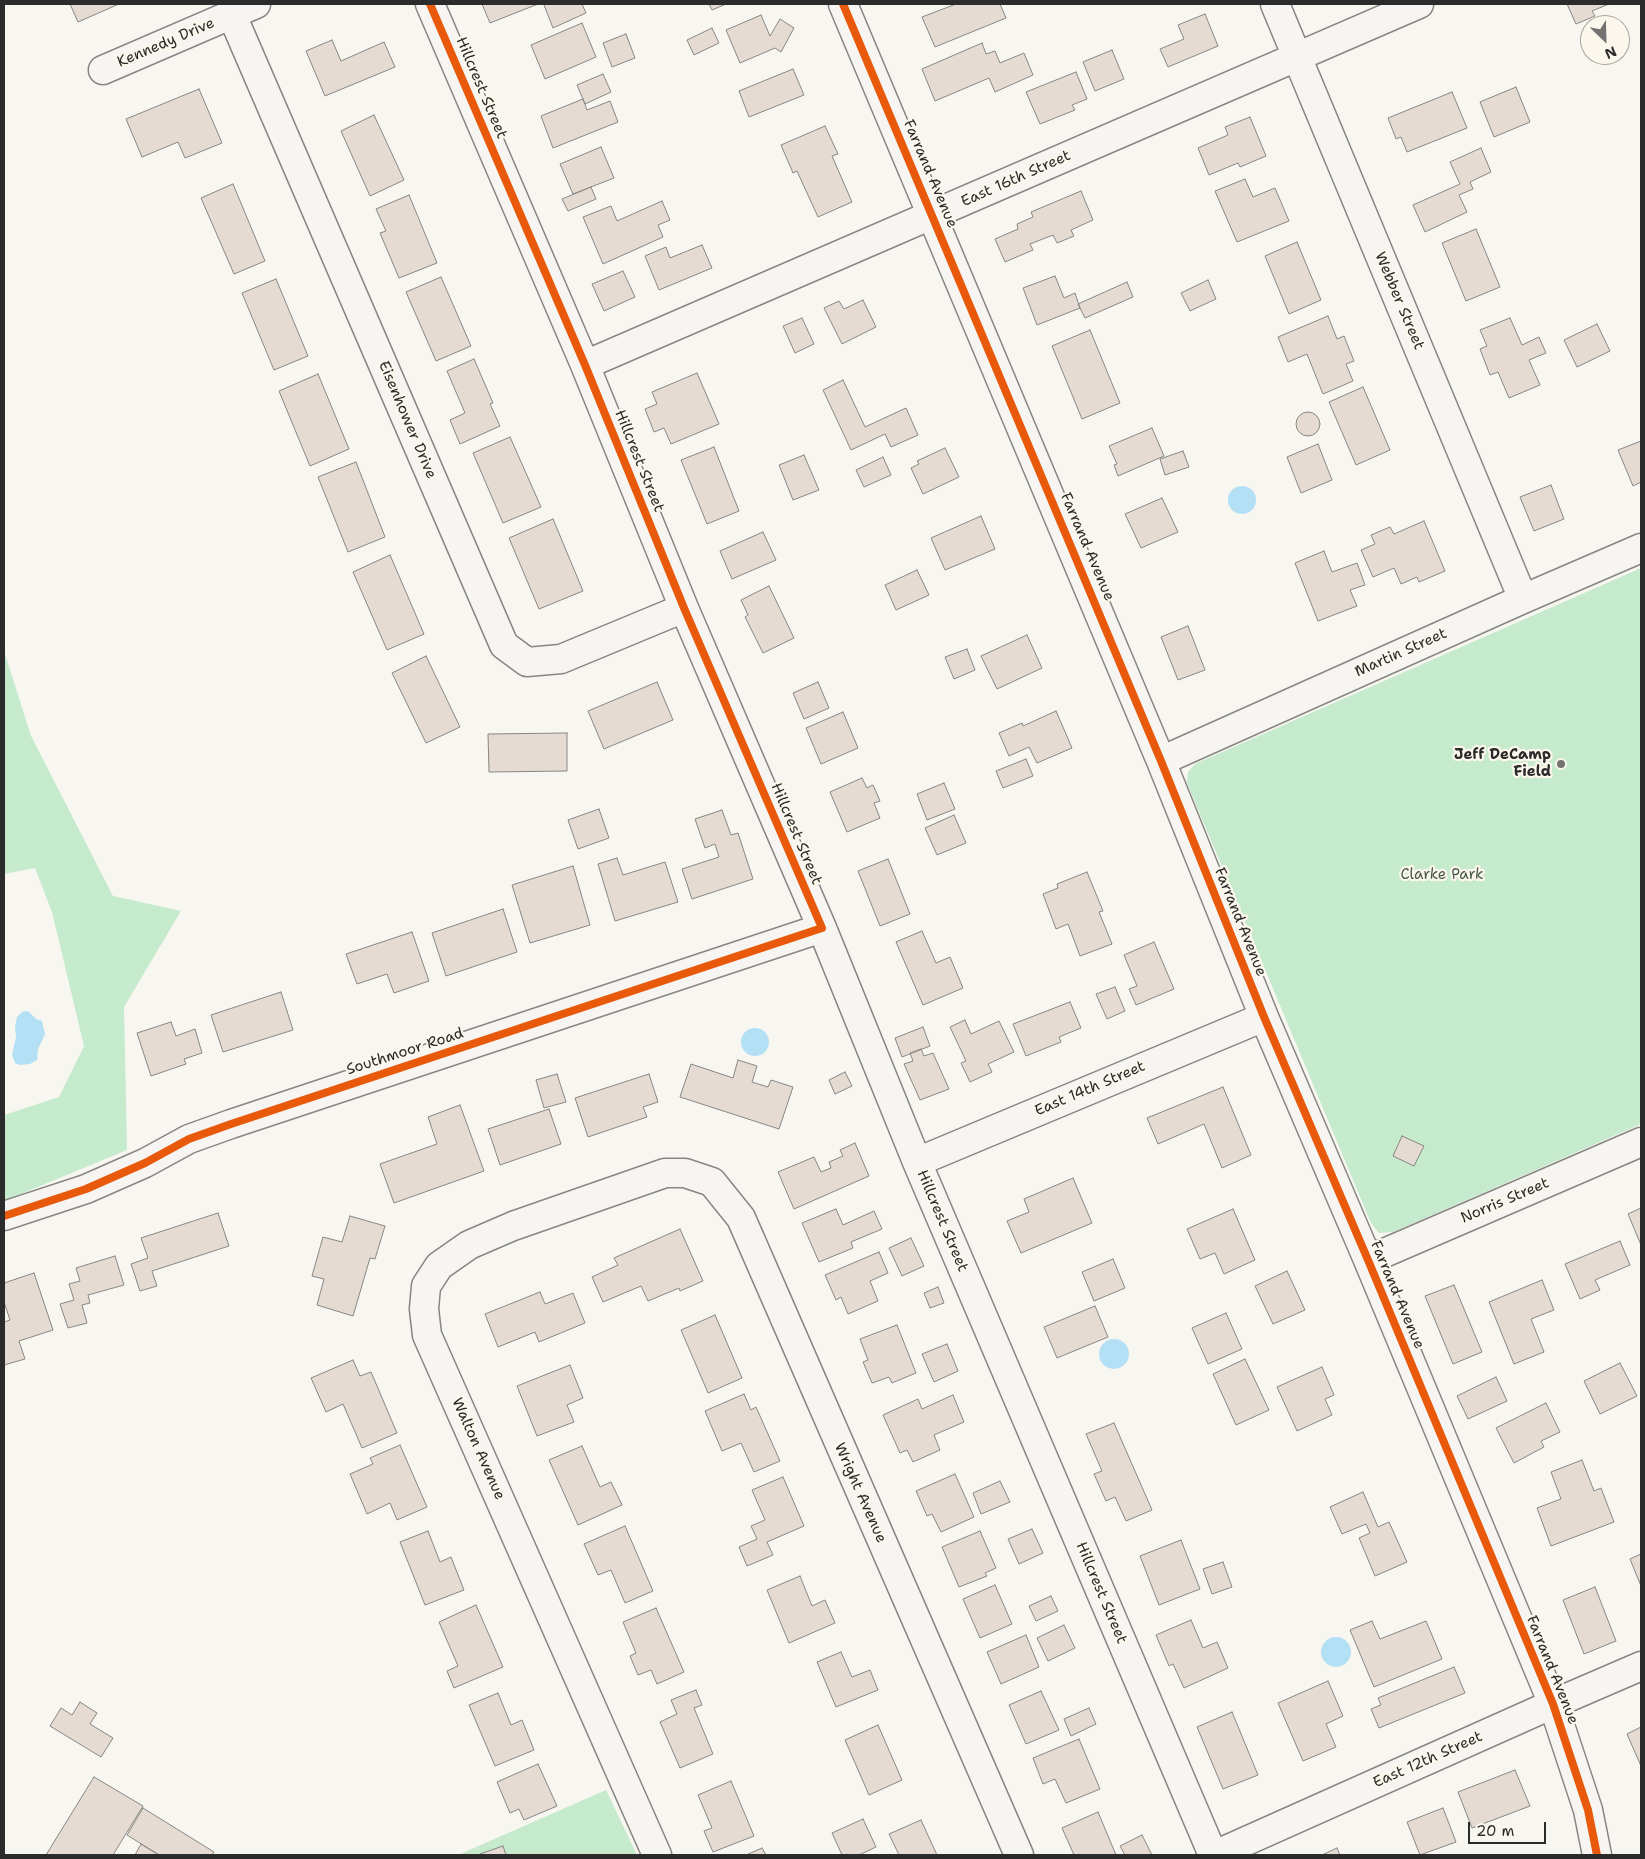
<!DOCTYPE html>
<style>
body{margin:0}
#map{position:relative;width:1645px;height:1859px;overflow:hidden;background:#f8f6f0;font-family:"Shantell Sans",sans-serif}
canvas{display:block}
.frame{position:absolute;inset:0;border:5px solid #2b2b2b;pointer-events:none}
.north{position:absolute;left:1580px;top:15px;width:50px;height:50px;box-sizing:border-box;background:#fbf7ec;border:1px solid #a8a59f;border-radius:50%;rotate:156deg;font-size:14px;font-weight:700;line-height:20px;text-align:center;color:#2b2b2b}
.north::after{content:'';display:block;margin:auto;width:18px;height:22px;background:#737270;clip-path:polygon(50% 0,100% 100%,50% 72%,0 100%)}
.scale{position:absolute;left:1468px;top:1822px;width:78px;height:22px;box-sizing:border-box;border:2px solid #2b2b2b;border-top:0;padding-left:6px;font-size:15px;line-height:18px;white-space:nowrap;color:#2b2b2b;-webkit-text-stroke:4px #fbf7ec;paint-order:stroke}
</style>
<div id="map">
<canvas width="1645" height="1859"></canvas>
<div class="frame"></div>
<div class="north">N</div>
<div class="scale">20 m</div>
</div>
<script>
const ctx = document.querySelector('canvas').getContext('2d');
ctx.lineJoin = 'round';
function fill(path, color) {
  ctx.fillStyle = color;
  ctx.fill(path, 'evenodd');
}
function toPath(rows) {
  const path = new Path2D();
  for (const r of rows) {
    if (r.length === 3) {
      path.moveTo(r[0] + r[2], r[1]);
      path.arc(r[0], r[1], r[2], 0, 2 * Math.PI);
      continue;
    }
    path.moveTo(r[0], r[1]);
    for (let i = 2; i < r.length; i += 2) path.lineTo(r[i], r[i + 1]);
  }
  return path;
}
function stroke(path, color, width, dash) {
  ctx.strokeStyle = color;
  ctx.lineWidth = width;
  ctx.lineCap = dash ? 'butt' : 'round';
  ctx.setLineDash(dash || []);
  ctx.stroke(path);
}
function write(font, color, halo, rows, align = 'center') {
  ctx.font = font + ' "Shantell Sans",sans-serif';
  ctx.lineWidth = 4.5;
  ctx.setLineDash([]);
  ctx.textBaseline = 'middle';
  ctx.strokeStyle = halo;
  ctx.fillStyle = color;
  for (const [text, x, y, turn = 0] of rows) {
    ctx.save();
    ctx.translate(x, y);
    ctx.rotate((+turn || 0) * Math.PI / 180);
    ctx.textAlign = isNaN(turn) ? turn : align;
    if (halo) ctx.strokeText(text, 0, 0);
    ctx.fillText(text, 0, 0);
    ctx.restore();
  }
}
fill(toPath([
 [1641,568,1641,1124,1393,1232,1379,1233,1371,1223,1187,783,1188,772,1195,764],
 [4,651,31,736,113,896,181,911,124,1007,127,1150,4,1201,4,1115,59,1097,84,1046,52,912,35,868,4,874],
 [606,1790,637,1855,458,1855]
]), '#c5eacc');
fill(toPath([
 [1242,500,14],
 [28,1011,36,1019,42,1021,45,1034,38,1049,37,1060,30,1064,20,1065,15,1063,12,1055,16,1037,15,1026,17,1017,22,1012],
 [755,1042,14],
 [1114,1354,15],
 [1336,1652,15]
]), '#b3e0f5');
const building = toPath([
 [70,4,119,4,78,22,70,4],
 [482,4,538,4,490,23,482,4],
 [547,4,582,4,586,13,553,28,544,5,547,4],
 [709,4,726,4,712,10,709,4],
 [956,4,1000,4,1006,18,935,47,922,17,956,4],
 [1567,4,1609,4,1592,11,1595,16,1576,24,1567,4],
 [1205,14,1218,46,1168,67,1160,49,1184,39,1178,25,1205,14],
 [761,15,770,36,780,19,794,28,781,52,775,48,740,63,726,30,761,15],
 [582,23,596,57,545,79,531,45,582,23],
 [712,28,719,43,694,55,687,40,712,28],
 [626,34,635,58,612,67,603,43,626,34],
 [332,40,341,61,384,42,395,67,325,96,306,51,332,40],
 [982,43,986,54,995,51,1000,63,1024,53,1033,75,995,92,989,78,935,101,922,69,982,43],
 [1112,50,1124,79,1095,91,1083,62,1112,50],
 [793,69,804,95,749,117,739,91,793,69],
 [1076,72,1087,99,1072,105,1075,110,1040,124,1026,92,1076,72],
 [603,74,611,92,585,104,577,85,603,74],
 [1516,87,1530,122,1494,137,1480,102,1516,87],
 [199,89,222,143,185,158,178,142,142,157,126,119,199,89],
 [1452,92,1467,128,1407,152,1401,137,1396,139,1388,118,1452,92],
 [583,99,587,110,610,101,618,122,553,148,541,116,583,99],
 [374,115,404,180,370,196,341,131,374,115],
 [1250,117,1266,156,1240,167,1238,163,1209,175,1198,148,1228,135,1225,127,1250,117],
 [825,126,838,154,832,156,852,202,818,217,797,171,793,173,781,145,825,126],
 [601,147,614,178,573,194,560,164,601,147],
 [1481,148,1491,172,1470,182,1473,189,1459,195,1467,212,1425,232,1413,205,1460,184,1450,162,1481,148],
 [1245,179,1253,197,1275,188,1289,221,1237,242,1215,191,1245,179],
 [233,184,265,261,234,274,201,198,233,184],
 [591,187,596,199,568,211,562,199,591,187],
 [1081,191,1093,220,1071,230,1074,236,1057,243,1053,235,1030,244,1033,250,1005,262,995,239,1018,229,1017,224,1033,217,1031,212,1081,191],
 [409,195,437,263,399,278,380,233,386,231,376,209,409,195],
 [662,201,670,220,658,225,663,237,603,264,583,217,611,206,617,221,662,201],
 [1476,229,1500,287,1466,301,1442,243,1476,229],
 [1297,242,1321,300,1289,314,1265,256,1297,242],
 [702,245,712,268,659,290,645,256,666,247,670,258,702,245],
 [623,271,635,297,604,311,592,284,623,271],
 [1055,276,1064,298,1075,293,1080,308,1037,325,1023,288,1055,276],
 [441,277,471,346,436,361,406,292,441,277],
 [276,279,308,356,274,370,242,293,276,279],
 [1208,280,1216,299,1190,311,1181,293,1208,280],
 [1127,282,1133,297,1085,318,1078,304,1127,282],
 [863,300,876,327,842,344,824,308,839,301,844,309,863,300],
 [1328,316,1337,339,1344,336,1354,361,1346,364,1353,381,1323,394,1307,354,1288,362,1278,337,1328,316],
 [802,318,814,344,795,353,783,326,802,318],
 [1510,318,1522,345,1539,337,1546,353,1529,360,1540,385,1509,398,1498,372,1490,375,1480,349,1487,346,1480,330,1510,318],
 [1597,324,1610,351,1577,367,1564,340,1597,324],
 [1090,330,1120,403,1082,419,1052,346,1090,330],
 [474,359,493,403,490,404,500,426,460,444,450,420,465,413,447,371,474,359],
 [697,373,719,424,671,444,664,428,654,432,645,409,657,404,652,392,697,373],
 [318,374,349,449,310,466,279,391,318,374],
 [843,380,865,427,906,408,918,435,891,447,885,434,851,450,823,390,843,380],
 [1363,387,1390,450,1356,465,1329,402,1363,387],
 [1308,424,12],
 [1152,428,1164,456,1118,476,1114,465,1117,464,1109,446,1152,428],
 [510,437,541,507,503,523,473,453,510,437],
 [1641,441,1641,482,1633,486,1618,450,1641,441],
 [1318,444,1332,480,1301,493,1287,457,1318,444],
 [714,447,739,511,707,524,681,460,714,447],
 [945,448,959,477,923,494,911,468,919,464,917,461,945,448],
 [1183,451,1189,467,1165,475,1160,459,1183,451],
 [804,455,819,490,793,500,779,465,804,455],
 [883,457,891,475,864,487,856,470,883,457],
 [356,462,385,537,348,552,318,477,356,462],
 [1551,485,1564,519,1534,531,1520,497,1551,485],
 [1162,498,1178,532,1141,548,1125,514,1162,498],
 [981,516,995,549,945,570,931,538,981,516],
 [553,519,583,591,539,609,509,538,553,519],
 [1424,521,1445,571,1419,582,1417,577,1401,584,1394,568,1373,577,1361,550,1375,544,1371,535,1390,527,1394,534,1424,521],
 [763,532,776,560,732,579,720,551,763,532],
 [1324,551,1332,572,1357,563,1365,585,1350,590,1357,606,1318,621,1295,563,1324,551],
 [390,555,424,634,387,650,353,572,390,555],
 [917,570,929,595,896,610,885,585,917,570],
 [769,586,794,638,763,653,745,617,748,615,741,600,769,586],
 [1188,626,1205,670,1178,680,1161,637,1188,626],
 [1027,635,1042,668,997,689,981,656,1027,635],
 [967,649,975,670,954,679,945,657,967,649],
 [426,656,460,727,426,743,392,673,426,656],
 [657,682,673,720,604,749,588,711,657,682],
 [818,682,829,708,804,719,793,693,818,682],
 [1056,711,1072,748,1037,763,1029,747,1009,756,999,733,1022,723,1023,726,1056,711],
 [843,712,858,748,821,764,806,728,843,712],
 [567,733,567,771,489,772,488,734,567,733],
 [1026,759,1033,776,1003,788,996,771,1026,759],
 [862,778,867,788,873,785,880,801,874,803,880,818,847,832,830,792,862,778],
 [944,783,955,809,927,820,917,794,944,783],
 [599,809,609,838,578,849,568,820,599,809],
 [722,810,731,835,738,833,753,879,692,899,682,869,719,857,715,844,705,848,695,819,722,810],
 [954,815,966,843,937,855,925,828,954,815],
 [617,858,623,875,665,862,678,902,615,921,598,864,617,858],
 [888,859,910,914,880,926,858,871,888,859],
 [573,866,590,925,530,943,512,885,573,866],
 [1087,872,1103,911,1099,912,1112,944,1080,956,1068,924,1056,929,1043,894,1058,888,1057,884,1087,872],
 [503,909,517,952,446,976,432,933,503,909],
 [922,931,936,963,950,957,963,988,923,1005,896,942,922,931],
 [412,932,429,981,394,993,387,974,357,984,346,954,412,932],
 [1154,942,1174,989,1136,1005,1129,989,1137,986,1124,955,1154,942],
 [1115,987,1125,1011,1107,1019,1096,994,1115,987],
 [281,992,293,1030,223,1052,211,1015,281,992],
 [1070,1002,1081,1028,1059,1037,1061,1042,1026,1056,1013,1024,1070,1002],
 [965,1020,971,1034,999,1021,1014,1052,988,1064,992,1072,970,1082,961,1063,966,1061,950,1027,965,1020],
 [171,1022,176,1036,195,1029,202,1053,184,1059,186,1064,151,1076,137,1033,171,1022],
 [923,1027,930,1046,902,1057,895,1038,923,1027],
 [921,1049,924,1056,933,1053,949,1089,920,1100,904,1064,913,1061,910,1053,921,1049],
 [738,1060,757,1066,752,1082,768,1087,771,1080,793,1087,779,1129,680,1097,691,1064,733,1078,738,1060],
 [845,1072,852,1086,835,1094,829,1080,845,1072],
 [557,1074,566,1102,544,1108,536,1080,557,1074],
 [649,1074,658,1102,643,1107,647,1117,588,1137,575,1098,649,1074],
 [1223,1087,1251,1155,1222,1168,1204,1124,1158,1144,1147,1118,1223,1087],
 [460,1105,484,1171,394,1203,380,1164,437,1144,428,1117,460,1105],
 [549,1109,561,1144,500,1165,488,1129,549,1109],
 [1402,1136,1424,1146,1414,1166,1393,1156,1402,1136],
 [855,1143,869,1176,794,1209,778,1172,814,1157,821,1172,831,1168,829,1162,843,1156,840,1150,855,1143],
 [1073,1178,1092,1223,1021,1253,1007,1221,1029,1212,1024,1199,1073,1178],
 [1641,1208,1641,1245,1628,1214,1641,1208],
 [836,1209,843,1225,874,1211,882,1229,851,1242,853,1248,819,1262,802,1223,836,1209],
 [1233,1209,1255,1260,1224,1274,1215,1253,1200,1259,1187,1229,1233,1209],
 [218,1213,229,1246,152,1271,157,1286,140,1291,131,1264,148,1258,141,1238,218,1213],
 [350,1216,385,1226,375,1259,370,1258,353,1316,317,1305,324,1279,312,1276,323,1237,342,1242,350,1216],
 [680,1229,703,1281,680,1291,679,1288,648,1301,641,1286,603,1302,592,1277,618,1265,614,1258,680,1229],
 [911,1238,924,1266,902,1276,889,1248,911,1238],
 [1620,1241,1630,1265,1595,1280,1600,1290,1580,1299,1565,1264,1620,1241],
 [879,1252,888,1273,870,1281,878,1301,848,1314,841,1297,836,1300,825,1275,879,1252],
 [115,1256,124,1285,88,1295,90,1303,82,1305,87,1323,68,1328,60,1304,74,1300,69,1284,80,1281,76,1268,115,1256],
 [1113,1259,1125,1288,1094,1301,1082,1272,1113,1259],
 [1287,1271,1305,1310,1273,1324,1255,1286,1287,1271],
 [34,1273,53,1330,19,1341,25,1359,4,1365,4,1322,10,1320,4,1302,4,1283,34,1273],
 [1542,1280,1554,1310,1531,1319,1544,1352,1514,1364,1489,1302,1542,1280],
 [1454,1285,1482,1352,1453,1364,1425,1296,1454,1285],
 [938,1287,944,1303,930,1308,924,1293,938,1287],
 [540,1292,545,1304,573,1293,585,1323,539,1342,535,1332,498,1347,485,1314,540,1292],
 [1095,1306,1108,1337,1057,1358,1044,1327,1095,1306],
 [1226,1313,1242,1349,1208,1364,1192,1328,1226,1313],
 [715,1315,742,1378,708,1393,681,1330,715,1315],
 [897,1325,916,1373,892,1383,889,1377,872,1383,863,1362,868,1360,860,1339,897,1325],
 [947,1344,958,1371,934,1382,922,1354,947,1344],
 [1245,1359,1269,1410,1236,1425,1213,1374,1245,1359],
 [353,1360,360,1376,371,1372,397,1433,362,1448,343,1404,326,1412,311,1378,353,1360],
 [1620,1363,1637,1396,1600,1414,1584,1381,1620,1363],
 [570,1365,583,1398,567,1405,574,1422,537,1436,517,1386,570,1365],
 [1322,1367,1334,1395,1325,1399,1332,1415,1297,1431,1277,1387,1322,1367],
 [1496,1377,1507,1401,1468,1419,1457,1396,1496,1377],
 [744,1394,751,1410,756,1407,780,1461,754,1472,741,1443,722,1451,705,1411,744,1394],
 [953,1395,964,1422,934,1435,940,1450,913,1462,907,1450,900,1453,883,1415,918,1399,922,1409,953,1395],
 [1546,1403,1560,1432,1541,1441,1544,1447,1514,1463,1496,1428,1546,1403],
 [1114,1423,1152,1510,1126,1521,1115,1497,1106,1501,1094,1474,1102,1471,1086,1434,1114,1423],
 [400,1445,427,1507,397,1520,390,1503,367,1514,350,1474,373,1464,370,1458,400,1445],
 [582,1446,600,1487,611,1482,622,1505,578,1525,549,1460,582,1446],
 [1582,1460,1594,1491,1601,1488,1614,1522,1551,1546,1537,1508,1561,1499,1551,1472,1582,1460],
 [955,1474,974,1517,941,1532,932,1514,927,1516,916,1491,955,1474],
 [783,1477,804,1526,767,1542,773,1555,747,1566,739,1547,757,1539,751,1526,765,1520,752,1490,783,1477],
 [1000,1481,1010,1502,981,1514,973,1493,1000,1481],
 [1363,1492,1378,1527,1389,1522,1407,1562,1375,1576,1359,1538,1370,1533,1366,1524,1342,1534,1330,1507,1363,1492],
 [625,1526,653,1591,625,1603,611,1570,598,1575,584,1544,625,1526],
 [1032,1529,1043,1553,1019,1564,1008,1539,1032,1529],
 [428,1531,440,1562,451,1557,464,1590,425,1605,400,1542,428,1531],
 [980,1531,996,1568,985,1573,987,1576,959,1587,942,1547,980,1531],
 [1181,1540,1200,1589,1159,1605,1140,1556,1181,1540],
 [1641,1554,1641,1586,1630,1559,1641,1554],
 [1223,1562,1232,1587,1212,1594,1203,1569,1223,1562],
 [800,1576,812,1606,825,1600,835,1623,789,1643,767,1590,800,1576],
 [995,1585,1012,1624,980,1638,963,1599,995,1585],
 [1595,1587,1616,1641,1584,1654,1563,1600,1595,1587],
 [1051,1596,1058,1611,1036,1621,1029,1606,1051,1596],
 [476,1605,503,1667,454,1688,447,1671,458,1666,439,1622,476,1605],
 [656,1608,684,1672,657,1684,651,1670,638,1675,630,1656,636,1653,623,1622,656,1608],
 [1191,1620,1203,1648,1217,1642,1228,1668,1184,1688,1173,1664,1169,1666,1156,1635,1191,1620],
 [1372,1621,1380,1639,1426,1621,1442,1659,1374,1687,1350,1630,1372,1621],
 [1064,1625,1075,1648,1048,1661,1037,1638,1064,1625],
 [1026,1635,1039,1667,1001,1684,987,1652,1026,1635],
 [841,1652,852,1677,870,1670,878,1690,836,1707,817,1662,841,1652],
 [1454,1667,1465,1693,1379,1728,1371,1709,1381,1705,1378,1698,1454,1667],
 [1328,1681,1343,1716,1326,1724,1336,1747,1303,1761,1278,1703,1328,1681],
 [696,1690,702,1705,694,1708,713,1754,680,1768,660,1722,677,1714,671,1700,696,1690],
 [1041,1691,1059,1730,1026,1744,1009,1705,1041,1691],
 [498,1693,511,1725,522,1720,534,1750,495,1766,469,1705,498,1693],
 [80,1702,97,1713,90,1724,113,1738,101,1757,50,1726,61,1708,72,1715,80,1702],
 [1089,1708,1096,1724,1071,1736,1064,1719,1089,1708],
 [1232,1712,1258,1775,1223,1789,1197,1727,1232,1712],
 [878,1725,902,1780,869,1795,845,1740,878,1725],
 [1641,1727,1641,1766,1627,1734,1641,1727],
 [1079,1739,1100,1789,1066,1803,1055,1779,1043,1784,1033,1758,1079,1739],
 [538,1764,557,1806,524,1820,519,1809,510,1813,497,1782,538,1764],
 [1515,1770,1530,1806,1472,1828,1458,1792,1515,1770],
 [94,1777,143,1806,113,1855,46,1855,94,1777],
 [731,1781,754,1836,713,1852,704,1831,712,1828,698,1795,731,1781],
 [143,1808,214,1852,212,1855,159,1855,127,1835,143,1808],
 [1443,1808,1456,1842,1420,1855,1407,1822,1443,1808],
 [1098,1812,1116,1855,1074,1855,1062,1828,1098,1812],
 [863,1819,876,1847,859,1855,842,1855,832,1833,863,1819],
 [921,1820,937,1855,899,1855,889,1834,921,1820],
 [1142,1835,1152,1855,1125,1855,1120,1846,1142,1835],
 [141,1844,159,1855,135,1855,141,1844],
 [503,1846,506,1855,481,1855,480,1854,503,1846],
 [762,1848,766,1855,746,1855,762,1848],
 [1337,1848,1340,1855,1322,1855,1337,1848]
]);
fill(building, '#e5dbd2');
stroke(building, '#878684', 1);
const minor = toPath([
 [430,4,585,365,684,608,822,928,917,1162,1213,1855],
 [843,4,1161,761,1264,1017,1368,1260,1553,1704,1588,1810,1597,1855],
 [1275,4,1523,599],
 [232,15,504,645,527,662,561,659,684,608],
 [103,70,256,4],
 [585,365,1419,4],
 [1161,761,1523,599,1641,548],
 [917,1162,1264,1017],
 [4,1216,86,1189,145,1163,189,1139,231,1124,822,928],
 [1368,1260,1641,1142],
 [657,1855,427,1335,424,1309,426,1286,439,1266,469,1245,513,1226,665,1173,685,1173,712,1182,741,1218,1019,1855],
 [1215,1855,1553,1704,1641,1666]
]);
stroke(minor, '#878684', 31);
stroke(minor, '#f6f5f1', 28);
stroke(toPath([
 [843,4,1161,761,1264,1017,1368,1260,1553,1704,1588,1810,1597,1855],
 [4,1216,86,1189,145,1163,189,1139,231,1124,822,928,684,608,585,365,430,4]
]), '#e8590c', 8);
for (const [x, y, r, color] of [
 [1561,764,5,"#737270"]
]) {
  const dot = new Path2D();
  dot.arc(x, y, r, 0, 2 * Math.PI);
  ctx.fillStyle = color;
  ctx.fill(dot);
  stroke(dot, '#fbf7ec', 2);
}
write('15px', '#2b2b2b', '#fbf7ec', [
 ["Kennedy Drive",166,43,-23],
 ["Hillcrest Street",481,88,67],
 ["Farrand Avenue",930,174,67],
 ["East 16th Street",1016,179,-24],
 ["Webber Street",1399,301,67],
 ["Eisenhower Drive",407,420,67],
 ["Hillcrest Street",639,461,68],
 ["Farrand Avenue",1087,547,67],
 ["Martin Street",1401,653,-24],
 ["Hillcrest Street",796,834,67],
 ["Farrand Avenue",1240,922,68],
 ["Southmoor Road",405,1052,-18],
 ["East 14th Street",1090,1089,-23],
 ["Norris Street",1505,1201,-23],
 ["Hillcrest Street",942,1221,67],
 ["Farrand Avenue",1397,1295,67],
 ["Walton Avenue",478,1449,66],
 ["Wright Avenue",860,1493,66],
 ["Hillcrest Street",1101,1593,67],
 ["Farrand Avenue",1552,1670,68],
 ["East 12th Street",1428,1760,-24]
]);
write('bold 15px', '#2b2b2b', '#fbf7ec', [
 ["Jeff DeCamp",1551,755],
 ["Field",1551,772]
], 'right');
write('15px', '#47584c', '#fbf7ec', [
 ["Clarke Park",1442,875]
]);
</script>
